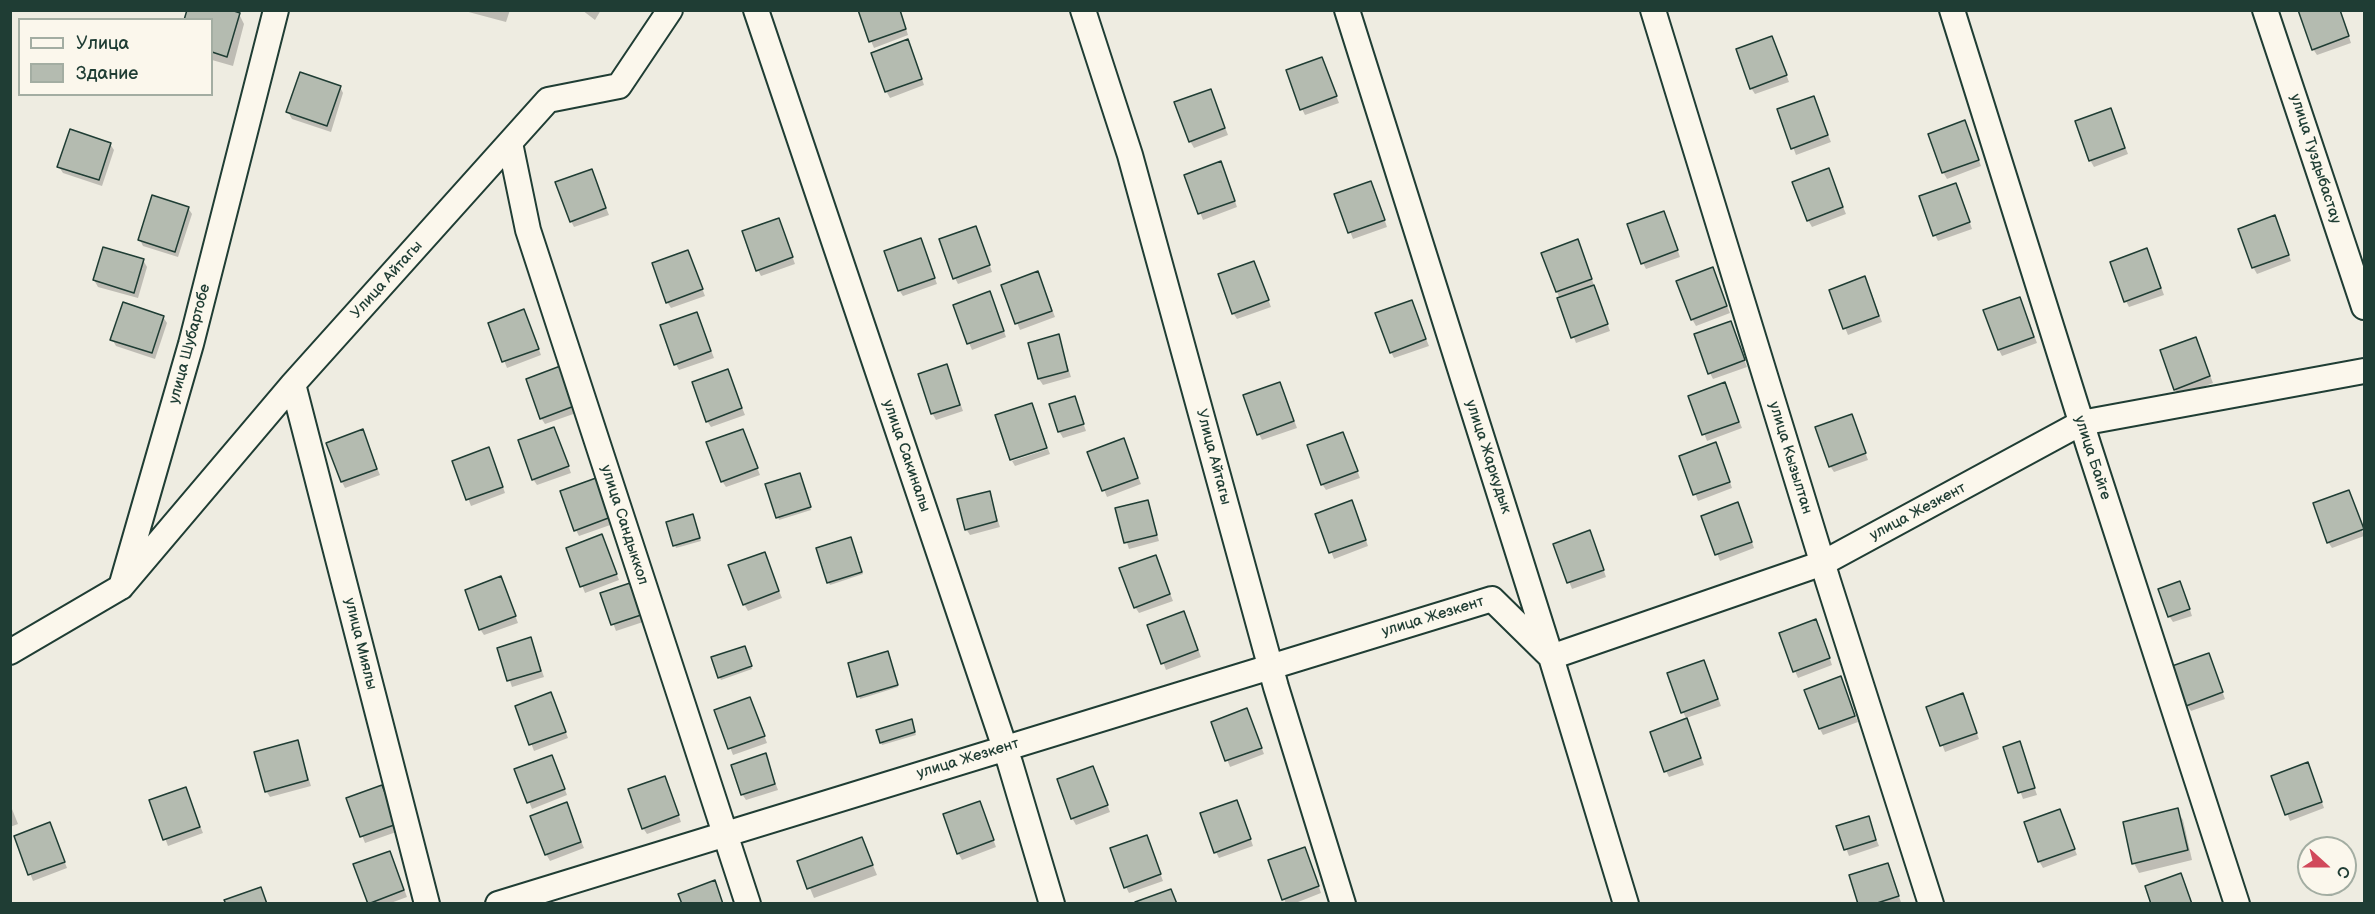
<!DOCTYPE html>
<meta charset="utf-8">
<style>
body{margin:0}
#map{position:relative;width:2375px;height:914px;overflow:hidden;background:#eeece1;font-family:"Balsamiq Sans",sans-serif}
canvas{display:block}
.frame{position:absolute;inset:0;border:12px solid #1f3d34;pointer-events:none}
.legend{position:absolute;left:18px;top:18px;width:195px;height:78px;box-sizing:border-box;background:#fbf7ec;border:2px solid #a3ada2;margin:0;padding:8px 10px;list-style:none;font-size:18px;color:#1f3d34}
.legend li{display:flex;align-items:center;gap:12px;height:30px}
.legend b{width:30px;border:2px solid #a3ada2}
.north{position:absolute;left:2297px;top:836px;width:60px;height:60px;box-sizing:border-box;background:#fbf7ec;border:2px solid #a3ada2;border-radius:50%;rotate:111deg;font-size:16px;font-weight:700;line-height:24px;text-align:center;color:#1f3d34}
.north::after{content:'';display:block;margin:auto;width:21px;height:27px;background:#d1495b;clip-path:polygon(50% 0,100% 100%,50% 72%,0 100%)}
</style>
<div id="map">
<canvas width="2375" height="914"></canvas>
<div class="frame"></div>
<ul class="legend">
<li><b style="height:8px;background:#fbf7ec"></b>Улица</li>
<li><b style="height:16px;background:#b4bbb0"></b>Здание</li>
</ul>
<div class="north">С</div>
</div>
<script>
const ctx = document.querySelector('canvas').getContext('2d');
ctx.lineJoin = 'round';
function fill(path, color) {
  ctx.fillStyle = color;
  ctx.fill(path, 'evenodd');
}
function toPath(rows) {
  const path = new Path2D();
  for (const r of rows) {
    path.moveTo(r[0], r[1]);
    for (let i = 2; i < r.length; i += 2) path.lineTo(r[i], r[i + 1]);
  }
  return path;
}
function stroke(path, color, width, dash) {
  ctx.strokeStyle = color;
  ctx.lineWidth = width;
  ctx.lineCap = dash ? 'butt' : 'round';
  ctx.setLineDash(dash || []);
  ctx.stroke(path);
}
function write(font, color, halo, rows, align = 'center') {
  ctx.font = font + ' "Balsamiq Sans",sans-serif';
  ctx.lineWidth = 4.5;
  ctx.setLineDash([]);
  ctx.textBaseline = 'middle';
  ctx.strokeStyle = halo;
  ctx.fillStyle = color;
  for (const [text, x, y, turn = 0] of rows) {
    ctx.save();
    ctx.translate(x, y);
    ctx.rotate((+turn || 0) * Math.PI / 180);
    ctx.textAlign = isNaN(turn) ? turn : align;
    if (halo) ctx.strokeText(text, 0, 0);
    ctx.fillText(text, 0, 0);
    ctx.restore();
  }
}
fill(toPath([
 [461,10,510,10,506,22],
 [582,10,601,10,595,20],
 [900,10,908,35,874,48,871,41],
 [2340,10,2351,43,2317,55,2313,49],
 [239,14,244,24,233,66,212,60,212,20],
 [1775,44,1789,82,1755,94,1751,88],
 [911,47,924,85,890,98,886,91],
 [1322,59,1339,103,1305,115,1302,109],
 [340,87,343,93,331,132,292,119,288,112],
 [1211,91,1228,135,1194,148,1190,141],
 [1813,98,1831,142,1796,155,1779,110],
 [2111,110,2128,154,2094,167,2090,160],
 [1968,128,1981,166,1947,179,1943,172],
 [110,144,114,150,102,186,63,173,59,167],
 [1224,169,1237,207,1203,220,1186,176],
 [1828,170,1846,214,1812,227,1808,220],
 [591,171,609,215,574,227,571,221],
 [1374,189,1387,227,1353,239,1336,195],
 [1959,191,1972,229,1938,241,1935,235],
 [188,208,192,214,178,257,143,246,140,240],
 [1667,219,1680,257,1646,269,1643,263],
 [2278,223,2291,261,2257,274,2253,267],
 [781,226,795,264,761,276,758,270],
 [979,234,992,272,958,284,955,278],
 [923,246,937,284,903,296,899,290],
 [1581,248,1610,331,1576,343,1543,254],
 [688,252,705,296,671,308,667,302],
 [2150,257,2164,295,2129,307,2126,301],
 [143,260,147,267,138,298,98,287,94,280],
 [1254,263,1271,307,1237,319,1233,313],
 [1712,269,1730,313,1696,326,1692,319],
 [1041,279,1055,317,1020,330,1017,323],
 [1868,284,1882,322,1848,335,1830,291],
 [993,299,1006,337,972,350,969,343],
 [1411,302,1429,346,1394,358,1391,352],
 [2023,305,2037,343,2002,356,1999,350],
 [163,317,167,323,155,359,116,346,112,339],
 [527,317,541,355,507,368,490,324],
 [700,320,714,358,679,370,676,364],
 [1730,322,1747,367,1713,379,1710,373],
 [1058,336,1071,377,1043,385,1039,379],
 [2196,339,2213,383,2179,396,2175,389],
 [947,366,963,411,936,420,932,413],
 [562,367,579,412,545,424,541,418],
 [727,371,745,415,711,427,707,421],
 [1724,384,1742,428,1707,441,1690,397],
 [1283,390,1297,428,1262,440,1259,434],
 [1074,398,1086,431,1063,438,1059,431],
 [1032,405,1047,446,1011,458],
 [1854,422,1868,460,1834,472,1830,466],
 [362,431,380,475,345,488,342,482],
 [743,431,760,475,726,487,722,481],
 [1343,434,1360,478,1326,490,1322,484],
 [557,435,571,473,537,485,533,479],
 [1123,440,1141,484,1107,497,1089,453],
 [1048,449,1050,454,1015,466,1012,461],
 [1719,450,1732,488,1698,501,1681,457],
 [492,455,505,493,471,506,454,462],
 [801,477,811,510,779,520,767,485],
 [596,480,613,524,579,536,576,530],
 [989,492,1000,527,970,535,966,529],
 [2348,492,2364,536,2332,548,2328,542],
 [1147,501,1159,541,1129,549,1116,509],
 [1355,508,1368,546,1334,559,1317,515],
 [1741,510,1754,548,1720,561,1703,517],
 [694,518,701,541,676,548,667,523],
 [602,536,619,580,585,593,568,549],
 [1593,538,1606,577,1572,589,1555,545],
 [852,542,863,574,830,585,828,582],
 [764,554,782,598,748,611,744,604],
 [1156,557,1173,601,1139,613,1135,607],
 [501,578,518,623,484,635,480,629],
 [635,583,649,620,616,631,602,594],
 [2183,589,2192,616,2173,622,2169,616],
 [1187,619,1201,657,1166,670,1149,625],
 [1819,627,1832,665,1798,678,1795,671],
 [531,639,544,677,512,687,499,649],
 [746,650,752,669,721,680,719,677],
 [888,652,898,687,860,699,859,696],
 [2211,661,2225,699,2191,711,2187,705],
 [1707,668,1721,706,1686,718,1683,712],
 [1840,678,1858,722,1823,735,1820,729],
 [551,694,568,738,534,751,517,706],
 [750,698,767,743,733,755,716,711],
 [1965,701,1979,739,1945,752,1928,708],
 [1247,710,1264,754,1230,767,1213,723],
 [912,724,916,735,882,745,881,742],
 [1690,726,1704,765,1669,777,1666,771],
 [297,742,311,786,270,797,266,791],
 [2019,743,2037,795,2023,799,2005,748],
 [765,755,778,790,746,800,742,794],
 [555,763,567,795,532,809,516,770],
 [1093,768,1110,812,1076,825,1072,818],
 [2311,771,2324,808,2290,821,2273,777],
 [668,784,681,822,647,834,643,828],
 [382,787,399,831,365,843,348,799],
 [185,789,203,833,168,846,151,801],
 [10,804,18,824,10,827],
 [566,804,584,848,550,861,546,854],
 [1240,808,1253,846,1219,858,1216,852],
 [982,809,996,847,962,860,958,853],
 [2177,810,2183,820,2192,860,2139,873,2134,863],
 [2060,811,2077,855,2043,868,2039,861],
 [1868,818,1879,846,1849,856,1838,827],
 [50,824,67,868,33,881,16,837],
 [862,839,877,875,814,898,799,862],
 [1149,843,1163,881,1129,893,1126,887],
 [1308,855,1321,893,1293,904,1286,904,1270,861],
 [393,859,407,897,388,904,369,904,355,865],
 [1887,865,1901,902,1859,904]
]), '#0003');
const building = toPath([
 [187,10,231,10,240,13,227,57,212,52,212,20,184,20,187,10],
 [858,10,900,10,906,29,869,42,858,10],
 [2298,10,2340,10,2349,36,2312,50,2298,10],
 [1772,36,1787,75,1750,89,1736,49,1772,36],
 [908,39,922,79,885,92,871,53,908,39],
 [1322,57,1337,96,1300,110,1286,70,1322,57],
 [300,72,341,86,327,126,286,112,300,72],
 [1211,89,1225,128,1189,142,1174,102,1211,89],
 [1814,96,1828,135,1791,149,1777,109,1814,96],
 [2111,108,2125,148,2089,161,2075,121,2111,108],
 [1965,120,1979,160,1942,173,1928,134,1965,120],
 [70,129,111,143,99,180,57,167,70,129],
 [1221,161,1235,201,1198,214,1184,175,1221,161],
 [1829,168,1843,207,1807,221,1792,182,1829,168],
 [592,169,606,208,570,222,555,182,592,169],
 [1371,181,1385,220,1348,233,1334,194,1371,181],
 [1956,183,1970,222,1933,236,1919,196,1956,183],
 [152,195,189,207,175,252,138,240,152,195],
 [1664,211,1678,250,1641,264,1627,224,1664,211],
 [2275,215,2289,255,2252,268,2238,229,2275,215],
 [779,218,793,257,756,271,742,231,779,218],
 [976,226,990,265,953,279,939,239,976,226],
 [921,238,935,278,898,291,884,251,921,238],
 [1578,239,1592,279,1556,292,1541,253,1578,239],
 [103,247,144,259,134,293,93,280,103,247],
 [2147,248,2161,288,2124,302,2110,262,2147,248],
 [688,250,703,289,666,303,652,263,688,250],
 [1254,261,1269,300,1232,314,1218,274,1254,261],
 [1713,267,1727,306,1691,320,1676,281,1713,267],
 [1038,271,1052,311,1015,324,1001,285,1038,271],
 [1865,276,1879,316,1843,329,1829,290,1865,276],
 [1594,285,1608,324,1571,338,1557,298,1594,285],
 [990,291,1004,331,967,344,953,305,990,291],
 [2020,297,2034,337,1998,350,1983,310,2020,297],
 [1412,300,1426,339,1390,353,1375,313,1412,300],
 [123,302,164,316,152,353,110,340,123,302],
 [524,309,539,349,502,362,488,323,524,309],
 [697,312,711,351,674,365,660,325,697,312],
 [1731,321,1745,360,1708,374,1694,334,1731,321],
 [1059,334,1068,371,1038,379,1028,343,1059,334],
 [2196,337,2210,376,2174,390,2160,350,2196,337],
 [947,364,960,405,931,414,918,374,947,364],
 [563,365,577,405,540,419,526,379,563,365],
 [728,369,742,408,706,422,692,382,728,369],
 [1280,382,1294,421,1257,435,1243,395,1280,382],
 [1725,382,1739,422,1702,435,1688,396,1725,382],
 [1075,396,1084,424,1058,432,1049,404,1075,396],
 [1032,403,1047,448,1010,460,995,415,1032,403],
 [1852,414,1866,453,1829,467,1815,427,1852,414],
 [554,427,569,466,532,480,518,440,554,427],
 [363,429,377,469,341,482,326,443,363,429],
 [743,429,758,468,721,482,706,442,743,429],
 [1343,432,1358,471,1321,485,1307,445,1343,432],
 [1124,438,1138,478,1102,491,1087,452,1124,438],
 [1716,442,1730,482,1693,495,1679,456,1716,442],
 [489,447,503,487,466,500,452,461,489,447],
 [800,473,811,507,776,518,765,484,800,473],
 [596,478,611,517,574,531,560,491,596,478],
 [2349,490,2364,529,2327,543,2313,503,2349,490],
 [990,491,997,521,965,530,957,499,990,491],
 [1148,500,1157,535,1124,543,1115,508,1148,500],
 [1352,500,1366,540,1329,553,1315,514,1352,500],
 [1738,502,1752,542,1715,555,1701,516,1738,502],
 [693,514,700,538,673,546,666,522,693,514],
 [1590,530,1604,570,1567,583,1553,544,1590,530],
 [602,534,617,574,580,587,566,548,602,534],
 [851,537,862,572,827,583,816,548,851,537],
 [765,552,779,591,743,605,728,565,765,552],
 [1156,555,1170,594,1134,608,1119,568,1156,555],
 [501,576,516,616,479,630,465,590,501,576],
 [636,581,647,613,611,625,600,593,636,581],
 [2180,581,2190,609,2168,617,2158,589,2180,581],
 [1184,611,1198,650,1161,664,1147,625,1184,611],
 [1816,619,1830,658,1793,672,1779,633,1816,619],
 [531,637,541,671,507,681,497,648,531,637],
 [745,646,752,666,718,678,711,657,745,646],
 [888,651,898,685,857,697,848,663,888,651],
 [2209,653,2223,692,2186,706,2172,666,2209,653],
 [1704,660,1718,699,1681,713,1667,673,1704,660],
 [1841,676,1855,716,1819,729,1804,690,1841,676],
 [551,692,566,732,529,745,515,706,551,692],
 [1963,693,1977,733,1940,746,1926,707,1963,693],
 [750,697,765,736,728,749,714,710,750,697],
 [1247,708,1262,748,1225,761,1211,722,1247,708],
 [1687,718,1701,758,1664,772,1650,732,1687,718],
 [912,719,915,732,880,743,876,730,912,719],
 [298,740,308,780,265,792,254,752,298,740],
 [2020,741,2035,788,2018,793,2003,747,2020,741],
 [766,753,775,784,741,795,731,765,766,753],
 [552,755,565,789,527,803,514,769,552,755],
 [2308,762,2322,802,2285,815,2271,776,2308,762],
 [1093,766,1108,805,1071,819,1057,779,1093,766],
 [665,776,679,815,642,829,628,789,665,776],
 [382,785,397,824,360,837,346,798,382,785],
 [186,787,200,827,163,840,149,800,186,787],
 [1237,800,1251,839,1214,853,1200,813,1237,800],
 [980,801,994,840,957,854,943,814,980,801],
 [567,802,581,842,545,855,530,816,567,802],
 [2178,808,2188,850,2132,864,2123,822,2178,808],
 [2060,809,2075,849,2038,862,2024,822,2060,809],
 [1869,816,1876,840,1844,850,1836,826,1869,816],
 [50,822,65,862,28,875,14,836,50,822],
 [1147,835,1161,874,1124,888,1110,848,1147,835],
 [862,837,873,865,807,889,797,861,862,837],
 [1305,847,1319,886,1282,900,1268,860,1305,847],
 [390,851,404,890,368,904,353,864,390,851],
 [1888,863,1899,896,1874,904,1858,904,1849,875,1888,863],
 [2181,873,2192,904,2151,904,2145,886,2181,873],
 [715,880,723,904,682,904,678,894,715,880],
 [261,887,267,904,226,904,224,900,261,887],
 [1171,889,1177,904,1135,904,1135,902,1171,889]
]);
fill(building, '#b4bbb0');
stroke(building, '#1f3d34', 1.5);
const minor = toPath([
 [756,10,1010,763,1052,904],
 [1083,10,1130,155,1276,687,1343,904],
 [1347,10,1551,657,1626,904],
 [1653,10,1828,581,1931,904],
 [1952,10,2089,447,2237,904],
 [2265,10,2364,307],
 [510,143,528,230,748,904],
 [293,384,427,904],
 [121,587,293,384,548,100,619,86,670,10],
 [10,652,121,587,191,344,276,10],
 [498,904,1492,599,1551,657,1823,563,2081,423,2364,371]
]);
stroke(minor, '#1f3d34', 28);
stroke(minor, '#fbf7ec', 24);
write('15px', '#1f3d34', '#fbf7ec', [
 ["улица Туздыбастау",2315,159,72],
 ["Улица Айтагы",387,280,-48],
 ["улица Шубартобе",190,344,-75],
 ["улица Сакиналы",906,456,71],
 ["Улица Айтагы",1213,457,75],
 ["улица Жаркудык",1488,457,72],
 ["улица Кызылтан",1790,458,73],
 ["улица Байге",2092,458,72],
 ["улица Жезкент",1918,512,-28],
 ["улица Сандыккол",624,525,72],
 ["улица Жезкент",1433,617,-17],
 ["улица Миялы",360,644,76],
 ["улица Жезкент",968,759,-17]
]);
</script>
